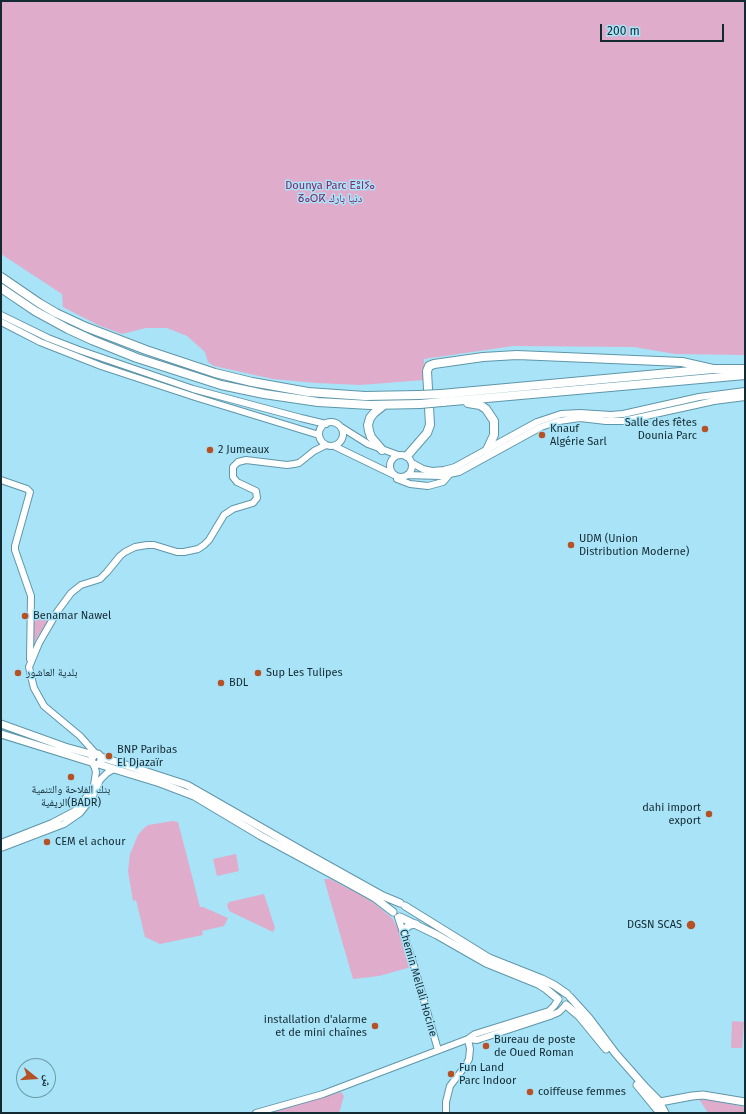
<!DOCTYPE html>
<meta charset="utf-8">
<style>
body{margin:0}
#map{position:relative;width:746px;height:1114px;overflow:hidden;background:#a9e3f7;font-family:"Fira Sans","Noto Naskh Arabic",sans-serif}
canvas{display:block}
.frame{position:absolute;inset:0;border:2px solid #132a32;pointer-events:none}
.north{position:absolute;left:16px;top:1058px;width:40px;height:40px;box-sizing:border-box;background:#a9e3f7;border:1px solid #6d99a8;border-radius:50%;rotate:107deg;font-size:11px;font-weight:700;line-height:16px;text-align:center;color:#132a32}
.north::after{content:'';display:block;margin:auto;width:14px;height:18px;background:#b65025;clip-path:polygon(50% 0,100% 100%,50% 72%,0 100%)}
.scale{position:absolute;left:600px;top:24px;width:124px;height:18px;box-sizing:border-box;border:2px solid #132a32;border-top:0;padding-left:5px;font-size:12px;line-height:14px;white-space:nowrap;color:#132a32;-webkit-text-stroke:3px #a9e3f7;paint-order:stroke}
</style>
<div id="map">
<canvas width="746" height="1114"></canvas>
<div class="frame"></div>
<div class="north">ش</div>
<div class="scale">200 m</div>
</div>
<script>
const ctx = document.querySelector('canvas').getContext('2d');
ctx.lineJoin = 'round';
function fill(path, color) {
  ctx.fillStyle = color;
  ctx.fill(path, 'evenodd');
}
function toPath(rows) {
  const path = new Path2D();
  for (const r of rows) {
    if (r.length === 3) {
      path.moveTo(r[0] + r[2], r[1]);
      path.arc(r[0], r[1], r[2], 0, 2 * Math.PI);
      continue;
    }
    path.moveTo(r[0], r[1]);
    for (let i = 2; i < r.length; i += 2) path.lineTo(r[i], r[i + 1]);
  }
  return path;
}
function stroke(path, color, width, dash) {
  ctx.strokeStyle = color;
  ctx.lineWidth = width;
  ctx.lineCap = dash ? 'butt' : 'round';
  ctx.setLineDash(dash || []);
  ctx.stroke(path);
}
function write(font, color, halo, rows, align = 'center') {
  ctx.font = font + ' "Fira Sans","Noto Naskh Arabic","Noto Sans Tifinagh",sans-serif';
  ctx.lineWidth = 3;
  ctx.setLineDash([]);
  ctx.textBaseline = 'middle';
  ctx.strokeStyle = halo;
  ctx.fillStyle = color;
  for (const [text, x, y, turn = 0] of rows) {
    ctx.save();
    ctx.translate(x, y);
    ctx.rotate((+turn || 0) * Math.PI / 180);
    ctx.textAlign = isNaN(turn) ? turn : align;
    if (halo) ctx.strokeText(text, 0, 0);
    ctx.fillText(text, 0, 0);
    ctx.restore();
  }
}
fill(toPath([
 [1,1,745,1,745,355,675,354,634,347,513,346,424,359,424,380,360,385,316,383,273,379,214,366,208,362,205,352,187,336,167,328,146,328,122,334,98,325,63,307,62,294,1,254],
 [37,611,52,615,33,644,34,612],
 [173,821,178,822,200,907,203,907,228,918,224,926,202,931,203,935,160,944,145,937,136,900,133,901,128,871,130,854,138,835,143,829,148,825],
 [236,854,239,871,217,876,213,859],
 [324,879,330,879,363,896,374,903,393,919,400,933,411,967,379,976,353,979],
 [264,894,275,928,273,932,231,912,229,911,227,905,229,902],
 [732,1021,744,1022,742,1048,731,1048],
 [341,1092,344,1096,339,1113,270,1113],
 [699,1099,711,1100,745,1107,745,1113,708,1113]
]), '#dfaccb');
const secondary = toPath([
 [1,315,48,338,79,350,158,377,193,389,301,418,326,424],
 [1,322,40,342,101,366,195,397,319,435],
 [331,434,12],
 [341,427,368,444,398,455],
 [334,446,394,475],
 [401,466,11],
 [412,463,423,469,432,471,444,470,455,467,537,422,561,414,580,413,611,415,623,414,699,397,745,391],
 [407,475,440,476,459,472,541,427,559,421,580,418,606,421,623,421,714,401,745,397],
 [397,479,410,484,428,486,443,482,449,475],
 [1,480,27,489,30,492,15,546,15,550,31,596,30,659],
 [96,754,80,736,44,706,34,688,31,676,29,667,39,643,57,612,71,593,81,585,100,579,107,572,120,556,125,552,135,547,147,545,154,545,177,552,184,552,198,549,204,545,209,540,224,515,233,509,253,503,257,498,256,491,237,482,233,477,233,467,238,462,246,460,287,465,294,464,299,463,314,451,326,445],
 [1,843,52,823,73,812,78,808,91,791,94,785,96,772,94,765],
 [1,848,64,824,80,813,92,798,100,780,107,773,114,769],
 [398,917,415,969,438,1050],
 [468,1039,477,1040,550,1016,559,1012,565,1006],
 [256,1113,323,1094,468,1039,475,1034,549,1011,554,1006,558,1000],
 [446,1113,446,1102,450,1086,466,1065,469,1059,470,1049,468,1039]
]);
const primary = toPath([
 [1,724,65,747,94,755],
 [1,734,91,762],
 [101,757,187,785,304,852,383,896,400,903],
 [99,764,101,761,101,757,98,754,94,755,91,760,94,765,99,764,114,769,160,783,194,796,261,836,348,883,375,898,393,912],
 [405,906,489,958,542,979,554,985,567,994],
 [400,917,437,935,486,963,538,984,546,989,558,999],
 [403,930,410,925,416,924],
 [570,997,589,1018,616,1054,646,1088,658,1100,665,1113],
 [566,1005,579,1016,606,1049],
 [637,1085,660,1113],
 [660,1102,692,1096,703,1095,745,1102]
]);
const highway = toPath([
 [1,277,39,303,56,313,86,327,146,350,215,373,252,382,308,392,365,396,419,395],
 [1,288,35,311,68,329,92,340,137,358,221,385,264,394,318,402,370,405,420,404],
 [441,394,713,369,745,369],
 [442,402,745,375],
 [468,403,480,405,486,409,494,421,494,435,487,450],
 [382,450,371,437,369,431,368,425,370,418,374,413,384,405],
 [407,456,427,433,430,425,427,371,429,366,434,364,483,357,517,355,682,362,713,369]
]);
stroke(secondary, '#5e96a9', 8);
stroke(primary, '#5e96a9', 9);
stroke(highway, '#5e96a9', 10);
stroke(secondary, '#fff', 6);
stroke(primary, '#fff', 7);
stroke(highway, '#fff', 8);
const highwayBridge = toPath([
 [419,395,441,394],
 [420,404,442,402]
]);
stroke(highwayBridge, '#5e96a9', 10, []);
stroke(highwayBridge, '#fff', 8);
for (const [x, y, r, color] of [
 [705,429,4,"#b65025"],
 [542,435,4,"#b65025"],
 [210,450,4,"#b65025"],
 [571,545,4,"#b65025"],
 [25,616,4,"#b65025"],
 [18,673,4,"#b65025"],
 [258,673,4,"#b65025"],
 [221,683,4,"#b65025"],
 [109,756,4,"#b65025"],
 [71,777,4,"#b65025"],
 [709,814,4,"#b65025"],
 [47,842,4,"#b65025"],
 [691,925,5,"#b65025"],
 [375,1026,4,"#b65025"],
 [486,1046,4,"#b65025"],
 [451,1074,4,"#b65025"],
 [530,1092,4,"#b65025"]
]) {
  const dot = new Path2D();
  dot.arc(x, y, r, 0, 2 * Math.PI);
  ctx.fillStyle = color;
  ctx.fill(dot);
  stroke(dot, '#a9e3f7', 1.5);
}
write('11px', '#812567', '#a9e3f7', [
 ["Dounya Parc ⴹⵓⵏⵢⴰ",330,186],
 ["ⵒⴰⵔⴽ دنيا بارك",330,199]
]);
write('11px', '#132a32', '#a9e3f7', [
 ["Salle des fêtes",697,423,"right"],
 ["Dounia Parc",697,436,"right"],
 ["Knauf",550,429],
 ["Algérie Sarl",550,442],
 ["2 Jumeaux",218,450],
 ["UDM (Union",579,539],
 ["Distribution Moderne)",579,552],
 ["Benamar Nawel",33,616],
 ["بلدية العاشور",26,673],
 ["Sup Les Tulipes",266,673],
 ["BDL",229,683],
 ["BNP Paribas",117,750],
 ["El Djazaïr",117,763],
 ["بنك الفلاحة والتنمية",71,790,"center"],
 ["الريفية(BADR)",71,803,"center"],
 ["dahi import",701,808,"right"],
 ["export",701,821,"right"],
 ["CEM el achour",55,842],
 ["DGSN SCAS",682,925,"right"],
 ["installation d'alarme",367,1020,"right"],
 ["et de mini chaînes",367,1033,"right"],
 ["Bureau de poste",494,1040],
 ["de Oued Roman",494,1053],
 ["Fun Land",459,1068],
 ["Parc Indoor",459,1081],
 ["coiffeuse femmes",538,1092]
], 'left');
write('11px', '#132a32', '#a9e3f7', [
 ["Chemin Mellali Hocine",418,983,74]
]);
</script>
